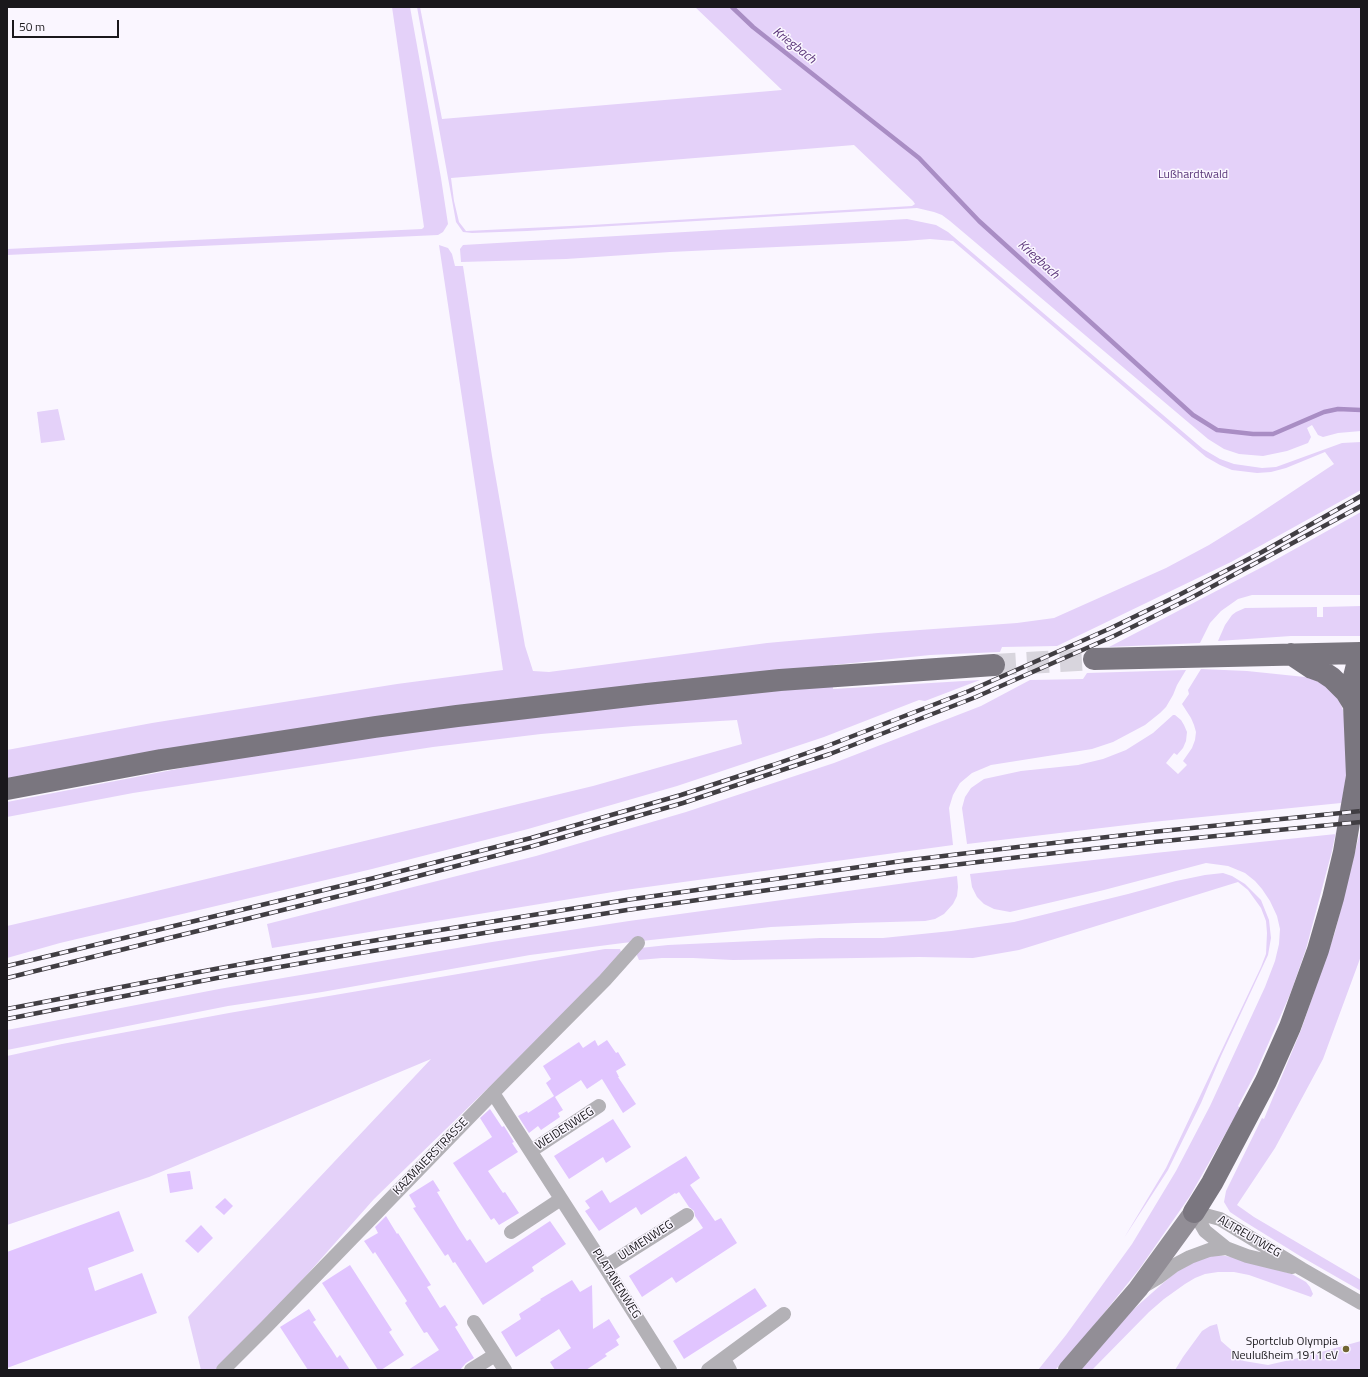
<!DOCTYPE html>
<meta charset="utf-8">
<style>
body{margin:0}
#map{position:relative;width:1368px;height:1377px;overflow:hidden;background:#faf6ff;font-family:"Titillium Web",sans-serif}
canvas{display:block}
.frame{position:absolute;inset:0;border:8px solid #1a181c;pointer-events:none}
.scale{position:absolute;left:12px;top:20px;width:107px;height:18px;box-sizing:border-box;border:2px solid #1a181c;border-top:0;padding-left:5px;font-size:12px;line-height:14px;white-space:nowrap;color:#1a181c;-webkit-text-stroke:3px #faf6ff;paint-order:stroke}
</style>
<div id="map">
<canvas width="1368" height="1377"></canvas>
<div class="frame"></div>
<div class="scale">50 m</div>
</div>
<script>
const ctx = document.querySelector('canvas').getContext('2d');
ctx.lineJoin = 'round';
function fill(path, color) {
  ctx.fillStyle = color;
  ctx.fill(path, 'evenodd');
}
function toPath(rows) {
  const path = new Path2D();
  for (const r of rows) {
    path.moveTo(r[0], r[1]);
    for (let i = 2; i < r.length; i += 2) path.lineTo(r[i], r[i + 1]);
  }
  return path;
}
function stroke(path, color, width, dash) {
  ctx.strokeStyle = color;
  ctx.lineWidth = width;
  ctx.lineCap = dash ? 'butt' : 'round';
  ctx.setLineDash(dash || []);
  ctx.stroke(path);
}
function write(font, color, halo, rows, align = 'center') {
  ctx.font = font + ' "Titillium Web",sans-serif';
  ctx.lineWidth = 3;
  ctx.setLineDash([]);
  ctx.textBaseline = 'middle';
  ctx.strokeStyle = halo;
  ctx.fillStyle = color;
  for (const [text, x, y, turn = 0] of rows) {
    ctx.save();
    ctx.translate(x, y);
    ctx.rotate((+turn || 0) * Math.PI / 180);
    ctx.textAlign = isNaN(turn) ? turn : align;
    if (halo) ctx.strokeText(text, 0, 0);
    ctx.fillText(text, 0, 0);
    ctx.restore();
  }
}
fill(toPath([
 [392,7,410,7,441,178,448,224,443,232,438,235,7,255,7,249,422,229,424,227],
 [417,7,420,7,442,119,782,90,695,7,1361,7,1361,431,1338,433,1323,437,1318,435,1312,425,1307,428,1311,437,1308,443,1287,451,1263,456,1239,454,1224,449,1208,439,950,221,942,215,934,212,917,208,527,231,472,233,463,232,456,222],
 [854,145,913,201,915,204,912,206,591,225,466,231,459,222,454,201,451,178],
 [907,219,936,225,948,232,1203,449,1220,459,1234,464,1262,468,1276,467,1342,443,1361,442,1361,490,1231,562,1057,646,1002,647,1000,652,930,655,833,665,833,668,7,782,7,750,152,723,397,684,503,670,439,245,448,248,452,254,455,266,463,266,492,456,525,646,533,671,549,672,767,643,878,633,1017,623,1054,618,1166,568,1209,545,1251,519,1334,464,1325,452,1286,468,1271,472,1257,473,1232,470,1220,465,1206,457,1179,434,953,241,930,239,905,241,670,252,566,259,461,262,460,249,463,245],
 [58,409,65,440,41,443,37,412],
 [1361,512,1361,595,1252,595,1238,599,1221,611,1210,623,1200,643,1109,647,1268,564],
 [1361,606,1361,636,1291,636,1218,641,1225,625,1232,615,1236,612,1245,608,1317,607,1317,617,1323,617,1323,607],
 [1201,669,1247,671,1305,677,1315,680,1322,684,1330,689,1340,702,1343,710,1347,728,1346,776,1342,802,1332,851,1306,949,1291,992,1255,1074,1238,1106,1240,1108,1190,1196,1140,1268,1073,1352,1055,1370,1038,1370,1066,1335,1132,1244,1176,1171,1210,1106,1265,987,1275,961,1279,944,1280,929,1277,916,1270,901,1262,889,1255,881,1245,873,1228,866,1206,863,1104,890,1010,912,994,909,984,904,977,897,972,887,970,874,1155,853,1336,834,1341,803,1152,822,967,844,962,808,965,797,971,788,984,779,1021,771,1078,765,1103,759,1126,750,1153,733,1173,715,1175,715,1181,720,1184,725,1187,732,1186,741,1183,748,1177,755,1174,753,1166,763,1178,774,1187,765,1183,761,1192,748,1195,740,1196,732,1194,725,1191,718,1182,704,1189,694,1188,690],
 [1186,670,1177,685,1173,695,1166,707,1160,713,1145,725,1113,742,1092,749,991,765,972,773,960,783,953,795,949,808,953,845,625,890,272,948,267,924,536,856,686,812,834,763,981,706,1030,680,1083,679,1087,673],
 [980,680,925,701,919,700,824,737,677,786,528,829,372,869,60,943,7,958,7,926,115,901,593,786,742,744,737,720,634,726,541,734,433,747,133,793,7,817,7,802,203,764,458,724,833,685,833,689],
 [1360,832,1361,832,1361,956,1323,1059,1275,1148,1237,1205,1254,1217,1361,1280,1361,1291,1300,1256,1242,1220,1230,1212,1224,1202,1226,1191,1262,1118,1264,1119,1301,1030,1335,932],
 [1223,873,1232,876,1245,884,1261,900,1269,920,1271,938,1268,955,1221,1056,1201,1103,1168,1170,1124,1238,1166,1168,1261,967,1266,954,1267,933,1266,921,1261,908,1248,890,1238,882,1019,950,973,958,919,957,733,960,693,958,662,958,639,960,636,953,640,948,668,945,820,938,883,938,951,931,1014,922,1128,894,1176,881,1205,875],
 [957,876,958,887,957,896,953,904,944,914,935,919,925,921,855,923,771,927,623,943,530,955,322,992,228,1006,7,1050,7,1030,219,989,492,942,629,921],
 [605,949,620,949,623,957,374,1199,281,1304,217,1370,201,1370,188,1317,431,1059,149,1177,7,1225,7,1056,62,1044,229,1013],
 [1219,1255,1232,1257,1292,1274,1306,1282,1310,1287,1313,1294,1311,1297,1249,1275,1234,1272,1218,1272,1205,1274,1195,1278,1185,1284,1164,1299,1149,1312,1092,1370,1076,1370,1127,1315,1170,1277,1187,1264,1200,1258],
 [1217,1324,1221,1341,1244,1361,1268,1365,1303,1357,1361,1341,1361,1370,1175,1370,1183,1357,1202,1331,1210,1326]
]), '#e4d1f9');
stroke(toPath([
 [732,7,753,27,919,158,979,221,1193,415,1217,430,1253,434,1273,434,1324,412,1338,409,1361,410]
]), '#a98dc4', 4.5);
fill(toPath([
 [595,1040,598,1046,607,1040,616,1053,618,1052,626,1065,616,1071,619,1077,618,1077,636,1104,623,1113,602,1079,587,1089,581,1080,555,1097,563,1110,558,1113,560,1117,541,1130,538,1126,529,1133,518,1116,527,1111,528,1113,554,1096,546,1083,551,1079,543,1066,579,1042,583,1048],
 [490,1109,502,1127,504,1126,514,1142,512,1143,518,1152,488,1171,503,1193,505,1192,519,1213,499,1225,494,1218,491,1220,453,1163,492,1137,480,1118],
 [613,1119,631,1147,606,1163,603,1157,569,1179,554,1156],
 [686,1156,700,1178,690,1185,715,1221,721,1218,737,1243,676,1283,672,1277,642,1297,629,1276,703,1228,695,1216,694,1211,689,1207,679,1192,676,1194,675,1193,641,1215,636,1207,599,1231,585,1211,590,1208,585,1201,602,1190,610,1203],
 [190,1171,193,1189,170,1193,167,1174],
 [433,1180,440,1191,437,1192,458,1227,467,1241,470,1239,486,1263,550,1221,566,1244,532,1267,534,1271,483,1305,455,1262,453,1263,448,1254,445,1256,413,1208,416,1207,409,1195],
 [225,1198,233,1206,224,1215,215,1207],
 [119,1211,134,1251,88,1268,95,1291,142,1273,157,1313,7,1368,7,1252],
 [386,1216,397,1234,398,1233,431,1285,427,1287,440,1308,445,1305,458,1325,455,1327,474,1358,466,1363,460,1370,408,1370,439,1350,427,1332,424,1333,405,1303,407,1301,375,1252,373,1254,364,1241,378,1233,375,1227],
 [201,1225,213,1238,198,1253,185,1241],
 [350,1265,392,1330,389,1332,404,1355,381,1370,378,1370,322,1283],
 [572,1280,580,1292,592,1285,593,1329,609,1319,620,1337,616,1340,619,1345,605,1354,607,1356,586,1370,555,1370,550,1362,571,1348,559,1329,516,1357,501,1332,521,1319,519,1314,541,1300,540,1299],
 [755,1288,767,1306,684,1359,673,1341],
 [309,1309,316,1320,313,1322,332,1350,337,1358,340,1355,350,1370,308,1370,280,1327]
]), '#e1c5ff');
stroke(toPath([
 [994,665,1094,659]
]), '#d8d5dd', 22, [22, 11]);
stroke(toPath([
 [493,1093,605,1267,670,1370],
 [531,1151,599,1106],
 [1194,1212,1220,1219,1302,1269,1361,1303],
 [1194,1212,1205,1231,1226,1248,1247,1256,1292,1267],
 [511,1232,561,1199],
 [605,1267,687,1215],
 [1144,1286,1159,1277,1175,1265,1190,1257,1209,1250,1226,1248],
 [474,1322,505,1370],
 [724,1359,730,1370],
 [223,1370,266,1327,493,1093,605,980,638,943],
 [471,1370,495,1355],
 [708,1370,784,1314]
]), '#b3b1b6', 14);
stroke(toPath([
 [1068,1370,1138,1289,1194,1212]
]), '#928e96', 20);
stroke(toPath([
 [1291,654,1312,668,1323,672,1332,678,1346,692,1354,705],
 [1094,659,1361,653],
 [1357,776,1353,681,1360,653],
 [7,789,161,760,375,727,457,716,647,694,780,680,994,665],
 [1194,1212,1212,1183,1266,1081,1290,1027,1318,950,1333,898,1344,852,1357,776,1361,762]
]), '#7a767f', 22);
const rail = toPath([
 [7,966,374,878,531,838,681,795,773,765,827,746,969,691,1111,628,1177,596,1262,552,1361,496],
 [7,978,376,887,533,846,683,803,830,754,976,697,1114,636,1191,598,1361,506],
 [7,1009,215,969,353,944,626,900,902,861,1018,847,1152,832,1361,811],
 [7,1019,217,978,354,954,627,910,903,871,1020,857,1154,842,1361,822]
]);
stroke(rail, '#413e43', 4.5);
stroke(rail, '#faf6ff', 3, [9]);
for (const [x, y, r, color] of [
 [1346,1349,4,"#706532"]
]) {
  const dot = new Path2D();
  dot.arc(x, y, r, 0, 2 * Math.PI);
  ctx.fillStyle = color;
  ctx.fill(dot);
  stroke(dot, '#faf6ff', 1.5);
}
write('12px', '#593579', '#faf6ff', [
 ["Lußhardtwald",1193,175]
]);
write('12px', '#1a181c', '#faf6ff', [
 ["WEIDENWEG",565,1129,-33],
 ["KAZMAIERSTRASSE",431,1157,-46],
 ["ALTREUTWEG",1249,1237,30],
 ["ULMENWEG",646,1241,-33],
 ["PLATANENWEG",616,1284,58]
]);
write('12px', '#1a181c', '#faf6ff', [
 ["Sportclub Olympia",1338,1342],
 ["Neulußheim 1911 eV",1338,1356]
], 'right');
write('italic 13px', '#5c377b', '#faf6ff', [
 ["Kriegbach",794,46,38],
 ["Kriegbach",1038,260,42]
]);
</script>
